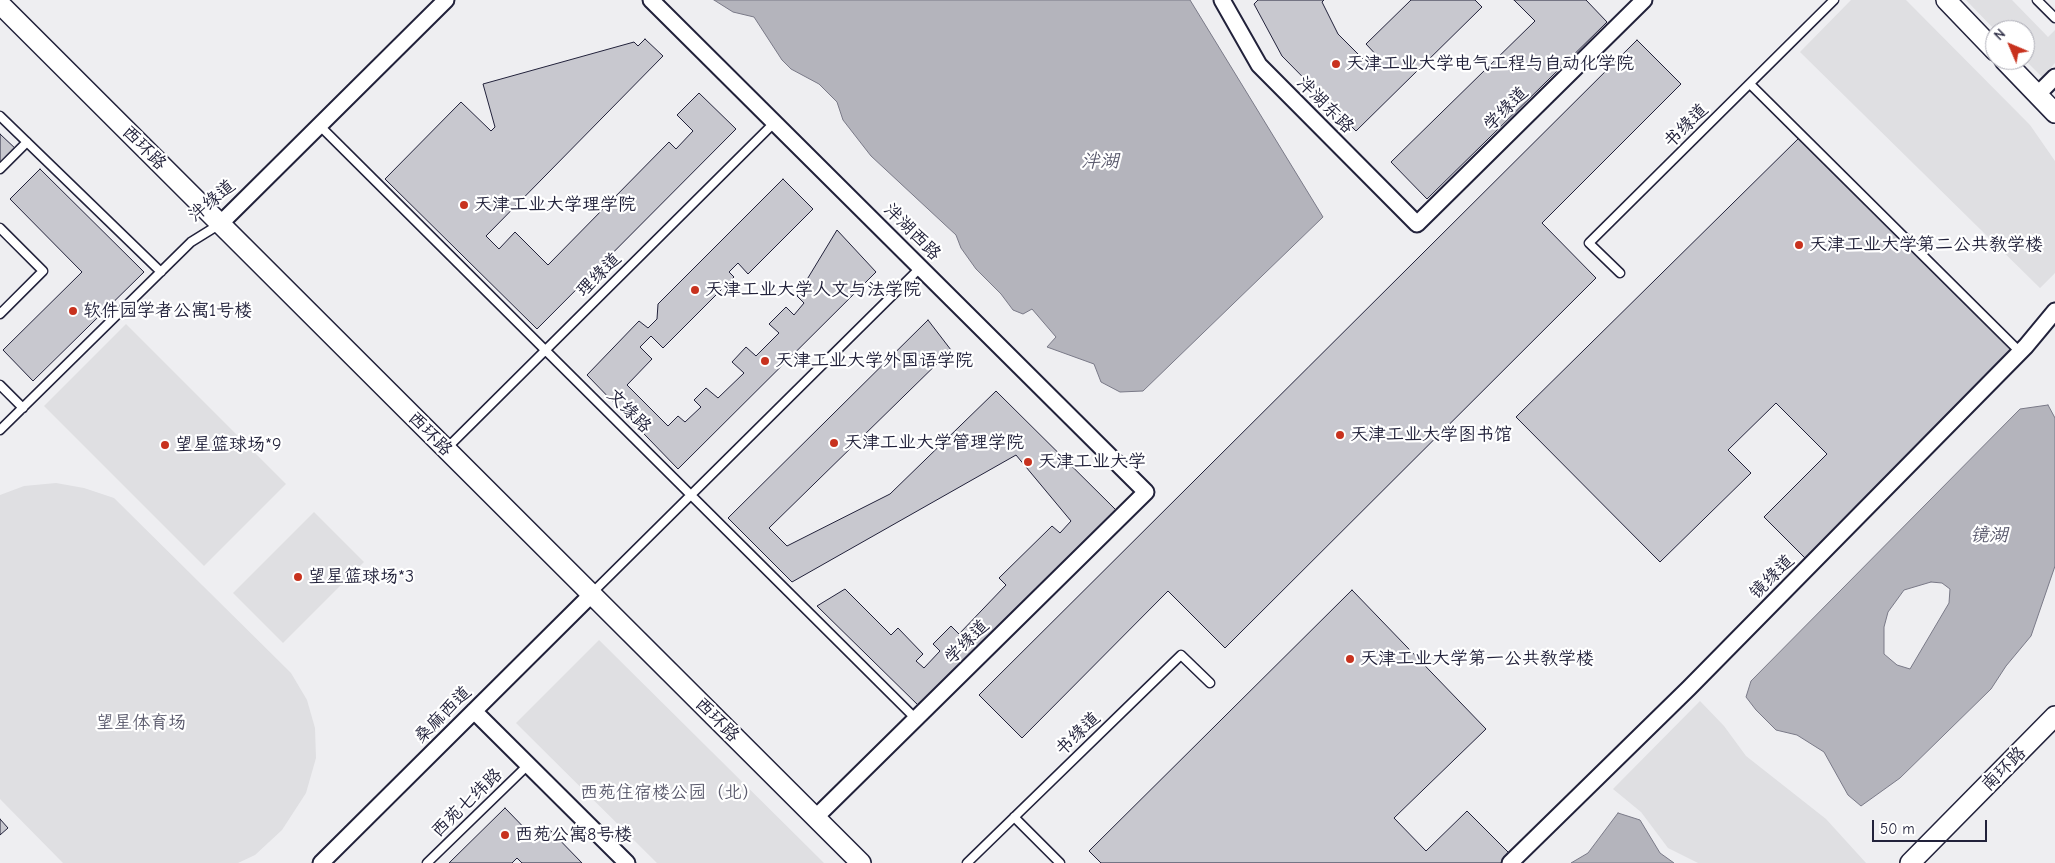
<!DOCTYPE html>
<meta charset="utf-8">
<style>
body{margin:0}
#map{position:relative;width:2055px;height:863px;overflow:hidden;background:#fff;font-family:"Comic Neue",sans-serif}
canvas{display:block}
.north{position:absolute;left:1985px;top:20px;width:50px;height:50px;box-sizing:border-box;background:#fff;border:1px solid #a7a7b1;border-radius:50%;rotate:315deg;font-size:14px;font-weight:700;line-height:20px;text-align:center;color:#22223b}
.north::after{content:'';display:block;margin:auto;width:18px;height:22px;background:#c8321e;clip-path:polygon(50% 0,100% 100%,50% 72%,0 100%)}
.scale{position:absolute;left:1872px;top:820px;width:115px;height:22px;box-sizing:border-box;border:2px solid #22223b;border-top:0;padding-left:6px;font-size:15px;line-height:18px;white-space:nowrap;color:#22223b;-webkit-text-stroke:4px #fff;paint-order:stroke}
</style>
<div id="map">
<canvas width="2055" height="863"></canvas>
<div class="north">N</div>
<div class="scale">50 m</div>
</div>
<script>
const ctx = document.querySelector('canvas').getContext('2d');
ctx.lineJoin = 'round';
function fill(path, color) {
  ctx.fillStyle = color;
  ctx.fill(path, 'evenodd');
}
function toPath(rows) {
  const path = new Path2D();
  for (const r of rows) {
    path.moveTo(r[0], r[1]);
    for (let i = 2; i < r.length; i += 2) path.lineTo(r[i], r[i + 1]);
  }
  return path;
}
function stroke(path, color, width, dash) {
  ctx.strokeStyle = color;
  ctx.lineWidth = width;
  ctx.lineCap = dash ? 'butt' : 'round';
  ctx.setLineDash(dash || []);
  ctx.stroke(path);
}
function write(font, color, halo, rows, align = 'center') {
  ctx.font = font + ' "Comic Neue","LXGW WenKai TC",sans-serif';
  ctx.lineWidth = 4.5;
  ctx.setLineDash([]);
  ctx.textBaseline = 'middle';
  ctx.strokeStyle = halo;
  ctx.fillStyle = color;
  for (const [text, x, y, turn = 0] of rows) {
    ctx.save();
    ctx.translate(x, y);
    ctx.rotate((+turn || 0) * Math.PI / 180);
    ctx.textAlign = isNaN(turn) ? turn : align;
    if (halo) ctx.strokeText(text, 0, 0);
    ctx.fillText(text, 0, 0);
    ctx.restore();
  }
}
fill(toPath([
 [0,0,2055,0,2055,863,0,863],
 [1995,30,2025,30,2025,60,1995,60]
]), '#eeeef1');
fill(toPath([
 [1851,0,1906,0,2030,125,2055,161,2055,273,2040,288,1800,52],
 [1966,0,2012,0,2048,37,2055,30,2055,63,2042,77,2025,60,2025,30,1995,30],
 [126,324,286,484,204,566,44,406],
 [56,483,84,488,114,498,291,673,307,700,315,728,316,758,306,793,282,830,255,855,238,863,63,863,0,799,0,495,24,486],
 [314,512,364,562,283,643,233,593],
 [599,640,824,863,657,863,516,723],
 [1700,701,1724,726,1746,756,1826,819,1866,863,1698,863,1668,848,1641,812,1613,789]
]), '#dfdfe2');
const water = toPath([
 [714,0,1190,0,1323,217,1143,391,1120,392,1101,382,1094,364,1047,347,1056,337,1032,309,1023,314,1013,310,1001,294,976,269,961,248,956,235,871,156,843,120,837,102,819,84,791,69,782,60,754,17,733,12,714,0],
 [2048,405,2055,418,2055,566,2031,636,2006,666,1991,689,1900,778,1861,806,1848,795,1824,752,1797,735,1776,730,1756,710,1746,697,1751,681,2020,409,2048,405],
 [1931,582,1942,583,1950,589,1949,603,1910,669,1897,665,1884,654,1884,627,1888,612,1904,590,1931,582],
 [1618,813,1640,820,1660,853,1674,863,1571,863,1588,853,1618,813]
]);
fill(water, '#b4b4bc');
stroke(water, '#7a7a88', 1);
const building = toPath([
 [1258,0,1324,0,1322,2,1338,34,1372,68,1381,60,1366,44,1411,0,1475,0,1482,7,1356,131,1282,56,1254,4,1258,0],
 [1514,0,1586,0,1607,22,1427,199,1391,162,1535,21,1514,0],
 [645,39,663,56,486,236,499,249,515,232,548,265,669,142,676,149,693,131,677,115,699,93,736,129,537,329,385,179,461,102,491,131,495,127,483,84,634,42,638,46,645,39],
 [1637,40,1681,84,1542,223,1596,278,1225,648,1168,591,1022,738,979,695,1637,40],
 [0,134,18,151,0,168,0,134],
 [1800,137,2014,353,1806,559,1764,517,1827,454,1776,403,1728,450,1751,473,1660,562,1516,417,1800,137],
 [40,169,144,272,33,381,3,350,82,272,10,199,40,169],
 [783,179,813,209,748,274,738,263,729,272,734,277,663,348,651,336,640,347,652,359,627,385,668,426,678,416,685,422,701,407,694,400,706,388,718,398,744,373,732,362,746,347,756,356,779,333,769,324,786,307,794,315,804,303,797,296,837,230,876,272,678,469,587,375,639,321,648,328,657,319,658,304,783,179],
 [928,320,951,350,769,528,787,546,890,494,996,391,1117,511,920,707,817,606,845,589,891,635,898,628,923,654,916,661,924,668,940,651,933,644,951,626,959,634,1006,585,999,578,1052,526,1060,533,1071,521,1016,455,792,582,728,518,928,320],
 [1352,590,1486,729,1394,818,1426,851,1467,811,1510,854,1501,863,1101,863,1089,851,1352,590],
 [505,808,537,841,549,829,582,863,522,863,517,858,512,863,449,863,505,808],
 [0,819,8,828,0,835,0,819]
]);
fill(building, '#c8c8cf');
stroke(building, '#22223b', 1);
const service = toPath([
 [2037,0,2055,18],
 [1750,84,2020,352],
 [0,116,161,272],
 [319,125,916,719],
 [0,169,27,142],
 [0,228,43,271,0,314],
 [1620,273,1589,243,1834,0],
 [0,385,23,408],
 [0,430,191,242,220,224],
 [447,448,774,123],
 [592,593,921,267],
 [1014,817,1060,863],
 [427,863,528,765],
 [967,863,1181,655,1210,683]
]);
const minor = toPath([
 [651,0,1146,492,815,818],
 [1222,0,1259,65,1417,224,1644,0],
 [2037,95,2055,77],
 [220,224,446,0],
 [474,711,627,863],
 [321,863,591,595],
 [1510,863,1689,688,2026,346,2055,311]
]);
const tertiary = toPath([
 [1946,0,1995,51],
 [0,4,861,863],
 [2004,60,2055,113],
 [1910,863,2055,716]
]);
stroke(service, '#22223b', 11);
stroke(minor, '#22223b', 19);
stroke(tertiary, '#22223b', 22);
stroke(service, '#fff', 8);
stroke(minor, '#fff', 15);
stroke(tertiary, '#fff', 19);
for (const [x, y, r, color] of [
 [1336,64,5,"#c8321e"],
 [464,205,5,"#c8321e"],
 [1799,245,5,"#c8321e"],
 [695,290,5,"#c8321e"],
 [73,311,5,"#c8321e"],
 [765,361,5,"#c8321e"],
 [1340,435,5,"#c8321e"],
 [834,443,5,"#c8321e"],
 [165,445,5,"#c8321e"],
 [1028,462,5,"#c8321e"],
 [298,577,5,"#c8321e"],
 [1350,659,5,"#c8321e"],
 [505,835,5,"#c8321e"]
]) {
  const dot = new Path2D();
  dot.arc(x, y, r, 0, 2 * Math.PI);
  ctx.fillStyle = color;
  ctx.fill(dot);
  stroke(dot, '#fff', 2);
}
write('18px', '#22223b', '#fff', [
 ["天津工业大学电气工程与自动化学院",1346,64],
 ["天津工业大学理学院",474,205],
 ["天津工业大学第二公共教学楼",1809,245],
 ["天津工业大学人文与法学院",705,290],
 ["软件园学者公寓1号楼",83,311],
 ["天津工业大学外国语学院",775,361],
 ["天津工业大学图书馆",1350,435],
 ["天津工业大学管理学院",844,443],
 ["望星篮球场*9",175,445],
 ["天津工业大学",1038,462],
 ["望星篮球场*3",308,577],
 ["天津工业大学第一公共教学楼",1360,659],
 ["西苑公寓8号楼",515,835]
], 'left');
write('18px', '#22223b', '#fff', [
 ["泮湖东路",1325,105,45],
 ["学缘道",1506,109,-45],
 ["书缘道",1686,126,-45],
 ["西环路",144,148,45],
 ["泮缘道",212,201,-40],
 ["泮湖西路",912,232,45],
 ["理缘道",599,275,-45],
 ["文缘路",629,411,45],
 ["西环路",430,434,45],
 ["镜缘道",1772,577,-45],
 ["学缘道",967,642,-45],
 ["桑麻西道",443,715,-45],
 ["西环路",717,720,45],
 ["书缘道",1078,734,-44],
 ["南环路",2004,769,-45],
 ["西苑七纬路",467,803,-44]
]);
write('18px', '#5b5b6d', '#fff', [
 ["望星体育场",141,723],
 ["西苑住宿楼公园（北）",670,793]
]);
write('italic 19px', '#5c5c6f', '#fff', [
 ["泮湖",1100,162],
 ["镜湖",1989,536]
]);
</script>
